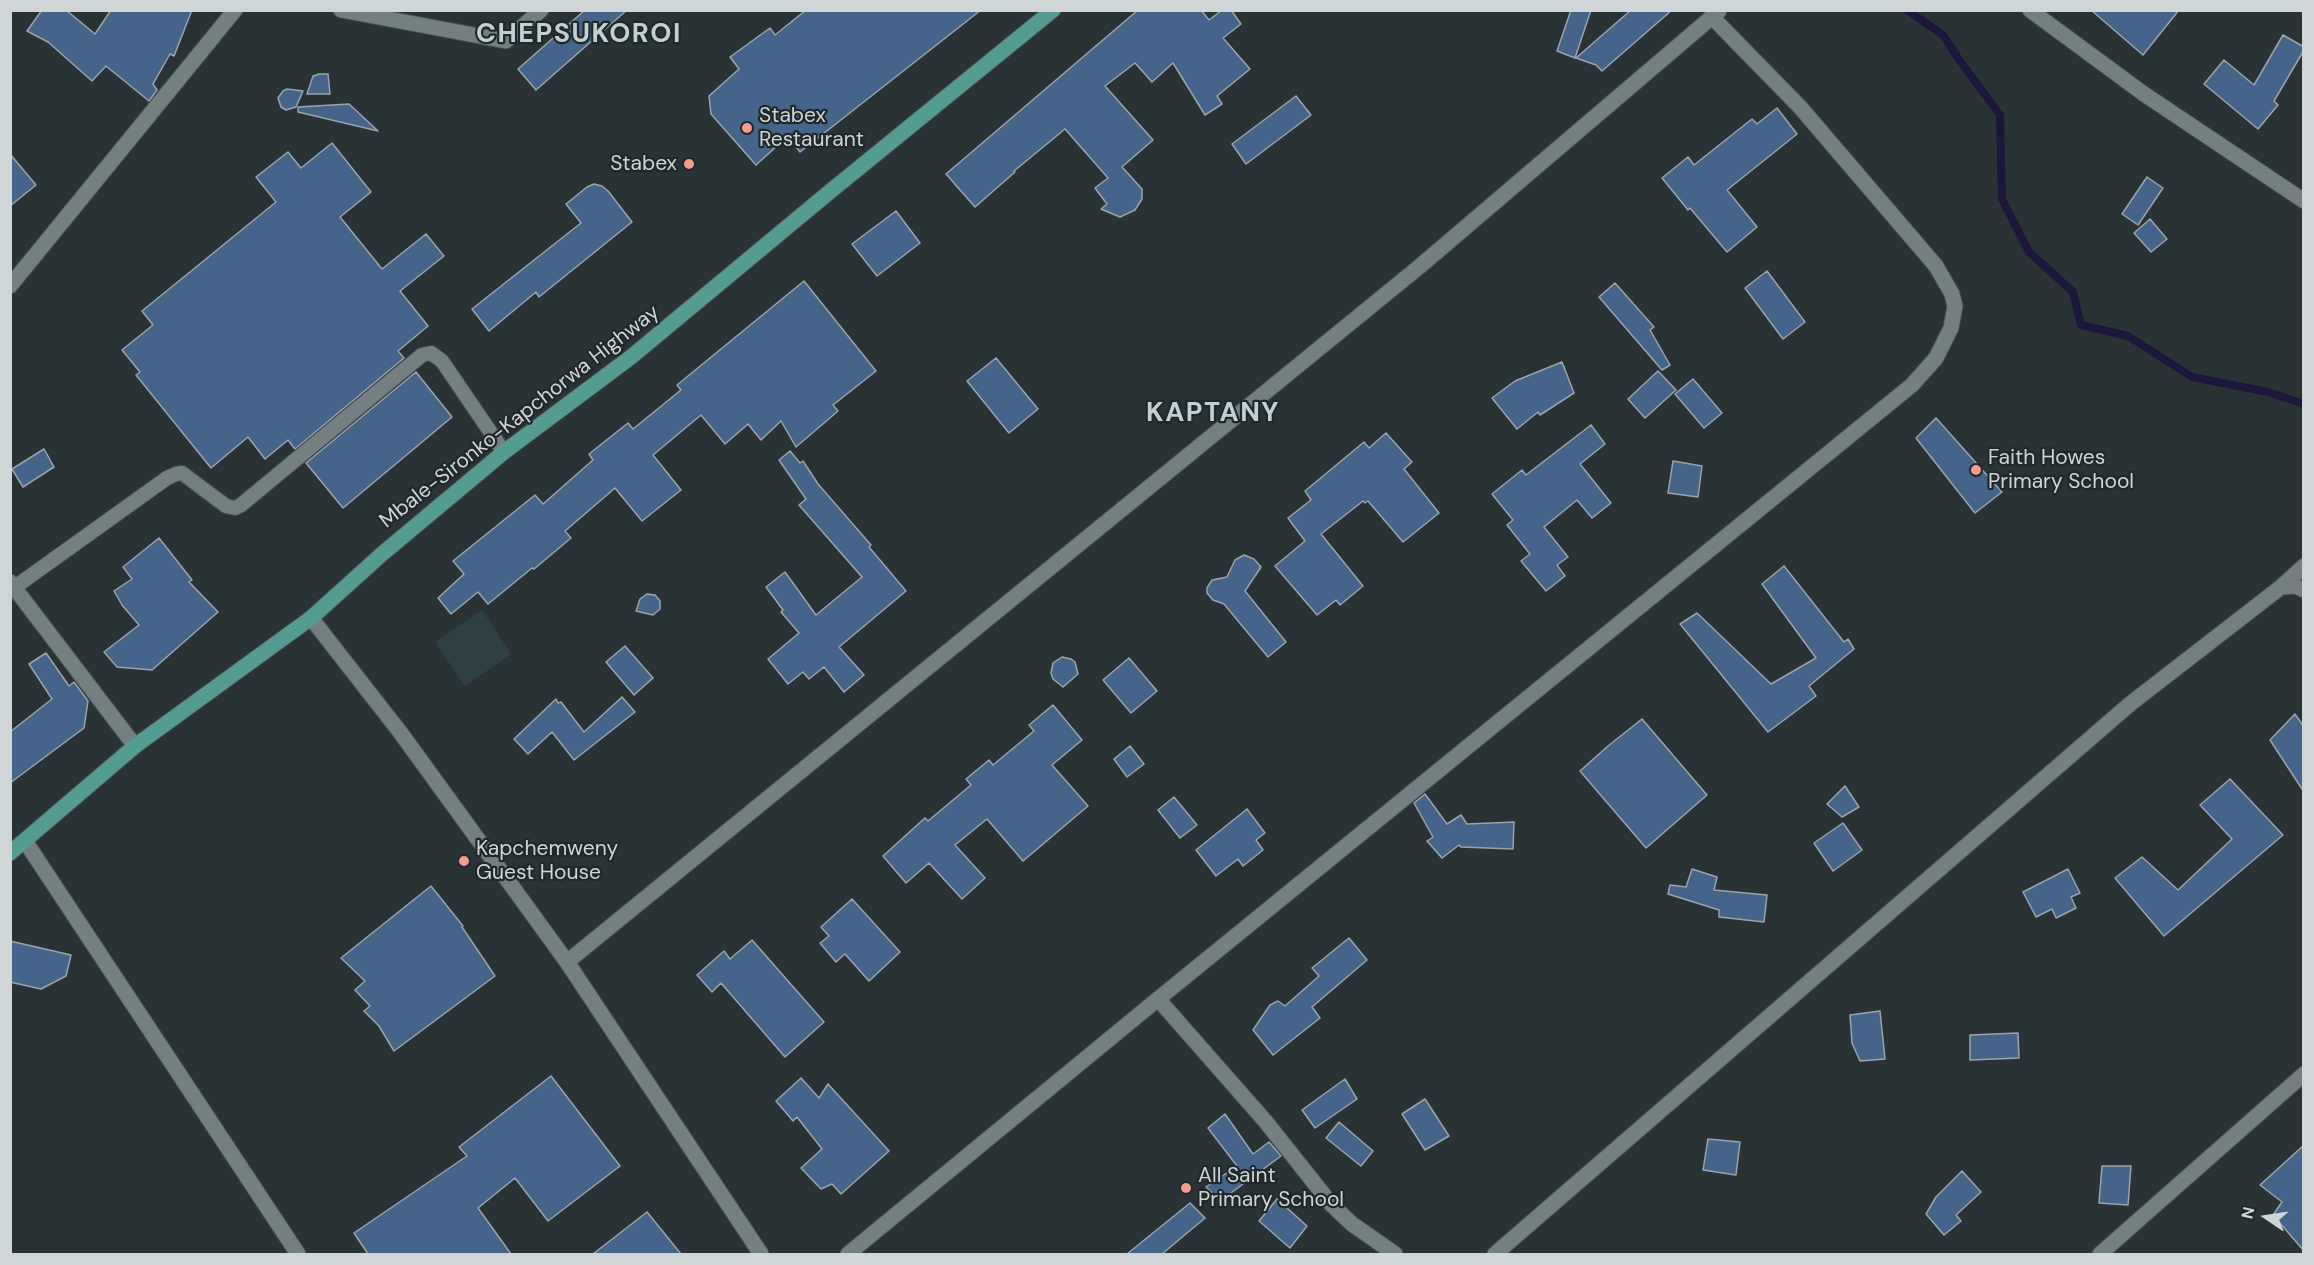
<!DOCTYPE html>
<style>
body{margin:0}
#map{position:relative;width:2314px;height:1265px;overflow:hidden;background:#293336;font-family:"DM Sans",sans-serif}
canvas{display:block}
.frame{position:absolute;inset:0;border:12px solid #d0d6d8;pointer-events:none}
.north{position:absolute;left:2236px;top:1187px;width:60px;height:60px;-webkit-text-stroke:4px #1f292c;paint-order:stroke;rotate:283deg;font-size:16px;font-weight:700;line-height:24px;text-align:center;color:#d0d6d8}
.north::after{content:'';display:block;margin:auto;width:21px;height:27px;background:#d0d6d8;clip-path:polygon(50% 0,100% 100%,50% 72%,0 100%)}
</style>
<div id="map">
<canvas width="2314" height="1265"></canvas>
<div class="frame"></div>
<div class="north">N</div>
</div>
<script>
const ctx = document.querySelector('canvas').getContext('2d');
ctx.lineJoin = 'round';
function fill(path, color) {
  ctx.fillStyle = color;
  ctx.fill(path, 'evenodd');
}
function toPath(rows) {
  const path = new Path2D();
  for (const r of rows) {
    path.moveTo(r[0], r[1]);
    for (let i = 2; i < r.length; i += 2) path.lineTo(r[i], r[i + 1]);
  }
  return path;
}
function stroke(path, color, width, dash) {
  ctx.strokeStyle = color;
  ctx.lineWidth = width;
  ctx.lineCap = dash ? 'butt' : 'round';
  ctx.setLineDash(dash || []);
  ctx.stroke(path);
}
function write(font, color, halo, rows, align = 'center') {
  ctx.font = font + ' "DM Sans",sans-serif';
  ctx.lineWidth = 4.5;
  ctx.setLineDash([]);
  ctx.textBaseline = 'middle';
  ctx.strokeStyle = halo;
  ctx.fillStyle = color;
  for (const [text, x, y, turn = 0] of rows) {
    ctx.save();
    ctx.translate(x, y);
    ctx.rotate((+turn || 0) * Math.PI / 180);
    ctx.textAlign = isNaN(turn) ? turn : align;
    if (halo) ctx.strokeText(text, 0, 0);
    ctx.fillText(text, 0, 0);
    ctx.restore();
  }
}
fill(toPath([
 [482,610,511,654,465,686,435,642]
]), '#2f4045');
stroke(toPath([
 [1907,10,1943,35,1958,58,2000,115,2002,199,2029,252,2073,292,2081,325,2128,336,2192,377,2268,392,2304,404]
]), '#1c183d', 8);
const building = toPath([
 [42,10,66,10,95,34,111,10,192,10,174,56,170,54,153,84,157,90,149,101,106,66,92,81,48,42,27,31,42,10],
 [585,10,627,10,536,90,518,69,585,10],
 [806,10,981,10,800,152,788,136,756,165,711,114,709,96,739,69,730,57,770,28,775,35,806,10],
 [1138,10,1201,10,1209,20,1222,10,1231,10,1241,24,1223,38,1250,69,1217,96,1222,104,1205,115,1173,63,1152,82,1135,63,1105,86,1153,140,1122,167,1142,189,1142,199,1135,210,1120,217,1101,209,1107,204,1095,188,1108,178,1065,129,1014,171,1015,172,975,207,946,174,1138,10],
 [1571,10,1591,10,1575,58,1557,51,1571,10],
 [1631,10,1672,10,1602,71,1596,65,1576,58,1631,10],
 [2091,10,2179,10,2143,55,2091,10],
 [2283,35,2304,47,2304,50,2274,101,2278,105,2258,129,2204,84,2224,60,2254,85,2283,35],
 [319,74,328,74,330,94,307,94,313,76,319,74],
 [287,89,303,91,296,107,286,110,281,107,278,98,283,91,287,89],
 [1296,96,1311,115,1246,164,1232,144,1296,96],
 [349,104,378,131,298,112,298,107,349,104],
 [1777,108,1797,134,1727,190,1757,227,1727,252,1690,208,1688,210,1662,178,1688,157,1694,165,1752,119,1757,124,1777,108],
 [332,143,371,192,340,217,382,269,426,234,444,256,400,291,428,326,398,351,404,358,295,449,288,440,265,459,248,437,211,468,136,375,140,372,122,350,153,325,142,311,276,202,256,177,288,152,301,168,332,143],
 [10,154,36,185,10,206,10,154],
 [2147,177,2163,188,2138,225,2122,214,2147,177],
 [594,184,602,186,608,191,632,222,539,297,536,292,489,331,472,309,581,223,566,204,587,187,594,184],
 [896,211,920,243,877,276,852,244,896,211],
 [2150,219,2167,239,2151,252,2134,233,2150,219],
 [1767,271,1805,322,1783,339,1745,288,1767,271],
 [804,281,876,371,833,405,838,411,796,447,781,421,761,440,748,424,725,444,701,415,653,455,681,490,642,521,615,488,565,531,571,538,534,569,532,568,488,604,478,592,451,614,438,598,464,574,453,561,535,495,543,504,593,460,589,454,628,423,633,429,681,390,677,385,804,281],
 [1615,283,1654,327,1650,330,1670,365,1662,370,1599,297,1615,283],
 [996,358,1038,409,1009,433,967,381,996,358],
 [1562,362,1574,393,1540,415,1538,412,1517,429,1492,398,1515,381,1562,362],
 [1658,371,1676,390,1645,418,1628,399,1658,371],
 [416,372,452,417,343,508,306,463,416,372],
 [1693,379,1722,413,1704,428,1675,394,1693,379],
 [1936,418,2002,492,1975,513,1916,438,1936,418],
 [1591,425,1605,444,1580,464,1611,503,1592,518,1577,500,1544,527,1568,557,1557,565,1565,576,1546,591,1521,561,1530,554,1507,525,1513,520,1492,494,1522,470,1526,475,1591,425],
 [1386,433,1412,462,1404,469,1439,513,1403,542,1368,501,1365,503,1363,501,1321,534,1363,586,1340,605,1336,600,1317,615,1275,566,1305,541,1288,518,1311,500,1305,491,1364,442,1369,448,1386,433],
 [44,449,54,467,23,487,12,469,44,449],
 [790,451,800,463,803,461,818,484,871,545,869,547,906,591,839,647,864,675,844,692,824,667,809,679,803,672,788,684,768,659,799,633,781,612,783,610,766,587,785,572,816,615,862,577,799,505,806,499,779,460,790,451],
 [1673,461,1702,466,1698,497,1668,493,1673,461],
 [159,538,192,580,189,582,218,612,152,670,117,667,104,652,139,625,122,605,114,591,132,579,123,567,159,538],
 [1244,555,1254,559,1261,567,1245,591,1286,642,1268,657,1224,604,1213,600,1207,593,1207,588,1212,580,1227,577,1235,560,1244,555],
 [1784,566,1844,642,1848,639,1854,649,1809,686,1816,696,1768,732,1680,624,1697,613,1771,684,1816,658,1762,584,1784,566],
 [647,594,655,595,660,601,660,609,653,615,636,611,640,599,647,594],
 [625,646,653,678,634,695,606,662,625,646],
 [46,653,69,686,74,682,88,701,84,728,10,783,10,732,52,699,29,664,46,653],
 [1062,657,1071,659,1075,662,1078,674,1063,687,1053,679,1051,673,1053,663,1062,657],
 [1129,658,1157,691,1131,713,1103,680,1129,658],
 [622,697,635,712,574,760,552,732,528,754,514,739,556,699,558,703,561,702,584,732,622,697],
 [1053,705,1082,740,1052,765,1088,806,1023,861,987,819,955,845,985,878,962,899,929,863,906,883,883,856,925,818,928,821,971,785,966,779,989,760,993,765,1034,731,1029,725,1053,705],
 [2295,714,2304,727,2304,792,2270,740,2295,714],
 [1642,719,1707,795,1646,848,1580,771,1608,746,1642,719],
 [1130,746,1144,764,1127,777,1114,759,1130,746],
 [2230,779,2283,835,2164,936,2115,878,2142,857,2178,890,2232,839,2200,805,2230,779],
 [1845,786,1859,807,1842,817,1827,804,1845,786],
 [1425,794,1447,824,1461,815,1467,824,1514,822,1513,849,1461,847,1459,845,1442,858,1427,841,1433,837,1414,803,1425,794],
 [1174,797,1197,825,1180,838,1158,810,1174,797],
 [1247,809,1265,833,1256,840,1263,850,1243,866,1238,859,1216,876,1196,850,1247,809],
 [1843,823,1862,850,1833,871,1814,843,1843,823],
 [1692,869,1717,877,1714,890,1767,895,1764,922,1719,917,1719,910,1668,894,1670,885,1686,887,1692,869],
 [2068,869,2080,893,2071,897,2076,908,2056,918,2052,909,2036,917,2023,892,2068,869],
 [431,886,463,926,462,927,495,976,394,1051,379,1026,364,1011,370,1006,355,990,365,981,341,958,431,886],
 [852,899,900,952,869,981,845,954,836,962,820,943,829,936,821,927,852,899],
 [1349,938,1367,960,1312,1007,1320,1018,1273,1055,1253,1030,1270,1005,1278,1001,1285,1006,1319,976,1312,968,1349,938],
 [752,940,824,1022,785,1057,721,983,712,992,697,975,724,951,730,959,752,940],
 [10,941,71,955,66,976,41,989,10,982,10,941],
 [1880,1011,1885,1059,1860,1061,1852,1043,1850,1015,1880,1011],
 [2018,1033,2019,1058,1970,1060,1970,1035,2018,1033],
 [551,1076,620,1166,548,1221,515,1178,478,1208,511,1254,368,1254,354,1233,467,1156,459,1147,551,1076],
 [801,1078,819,1098,828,1084,889,1151,841,1194,832,1184,821,1189,801,1168,822,1149,797,1117,793,1121,776,1101,801,1078],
 [1345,1079,1357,1099,1315,1128,1302,1110,1345,1079],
 [1425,1099,1449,1136,1425,1150,1402,1114,1425,1099],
 [1225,1114,1253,1154,1269,1142,1281,1156,1220,1201,1206,1187,1237,1166,1208,1128,1225,1114],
 [1339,1122,1373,1151,1361,1166,1326,1138,1339,1122],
 [1708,1139,1740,1142,1736,1175,1703,1170,1708,1139],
 [2304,1145,2304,1251,2273,1215,2282,1202,2260,1185,2304,1145],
 [2102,1166,2131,1166,2128,1205,2099,1203,2102,1166],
 [1962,1171,1981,1192,1956,1215,1961,1221,1944,1235,1926,1214,1936,1197,1962,1171],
 [1277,1199,1307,1226,1290,1248,1259,1221,1277,1199],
 [1190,1203,1205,1218,1162,1254,1127,1254,1190,1203],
 [647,1212,681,1254,593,1254,647,1212]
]);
fill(building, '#446589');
stroke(building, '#9ca4ab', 1.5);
const service = toPath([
 [15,587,167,478,176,474,182,473,226,506,235,508,241,505,422,355,431,353,442,361,504,452]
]);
const minor = toPath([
 [341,10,506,41,541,10],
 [2030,10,2144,94,2304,201],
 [10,286,235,10],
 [10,582,135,746],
 [2281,587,2304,566],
 [311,618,400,732,567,962,761,1254],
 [25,841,298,1254],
 [567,962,1419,267,1719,11],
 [1158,999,1266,1122,1331,1204,1352,1224,1395,1254],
 [848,1254,1158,999,1912,385,1936,358,1951,328,1955,306,1952,294,1936,266,1800,107,1713,18,1712,10],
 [1495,1254,2130,704,2281,587,2295,586,2304,590],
 [2100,1254,2304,1074]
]);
const primary = toPath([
 [10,853,135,746,311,618,382,554,504,452,631,357,827,194,1053,10]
]);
stroke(service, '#474f51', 16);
stroke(minor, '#474f51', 17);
stroke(primary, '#474f51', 17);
stroke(service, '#747f82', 14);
stroke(minor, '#747f82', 15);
stroke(primary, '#549b92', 15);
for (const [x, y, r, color] of [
 [747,128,6,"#f59c90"],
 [689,164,6,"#f59c90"],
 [1976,470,6,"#f59c90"],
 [464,861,6,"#f59c90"],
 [1186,1188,6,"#f59c90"]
]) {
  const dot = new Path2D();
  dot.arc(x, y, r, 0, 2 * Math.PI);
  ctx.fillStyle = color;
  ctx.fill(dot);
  stroke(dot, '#1f292c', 2);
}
write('21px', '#d0d6d8', '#1f292c', [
 ["Stabex",759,116],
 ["Restaurant",759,140],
 ["Stabex",677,164,"right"],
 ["Faith Howes",1988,458],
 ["Primary School",1988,482],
 ["Kapchemweny",476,849],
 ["Guest House",476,873],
 ["All Saint",1198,1176],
 ["Primary School",1198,1200]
], 'left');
write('21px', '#d0d6d8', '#1f292c', [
 ["Mbale-Sironko-Kapchorwa Highway",520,417,-38]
]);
ctx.letterSpacing = '1.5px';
write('bold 27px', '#c3d0d3', '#1f292c', [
 ["CHEPSUKOROI",579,35],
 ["KAPTANY",1213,414]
]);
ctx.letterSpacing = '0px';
</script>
